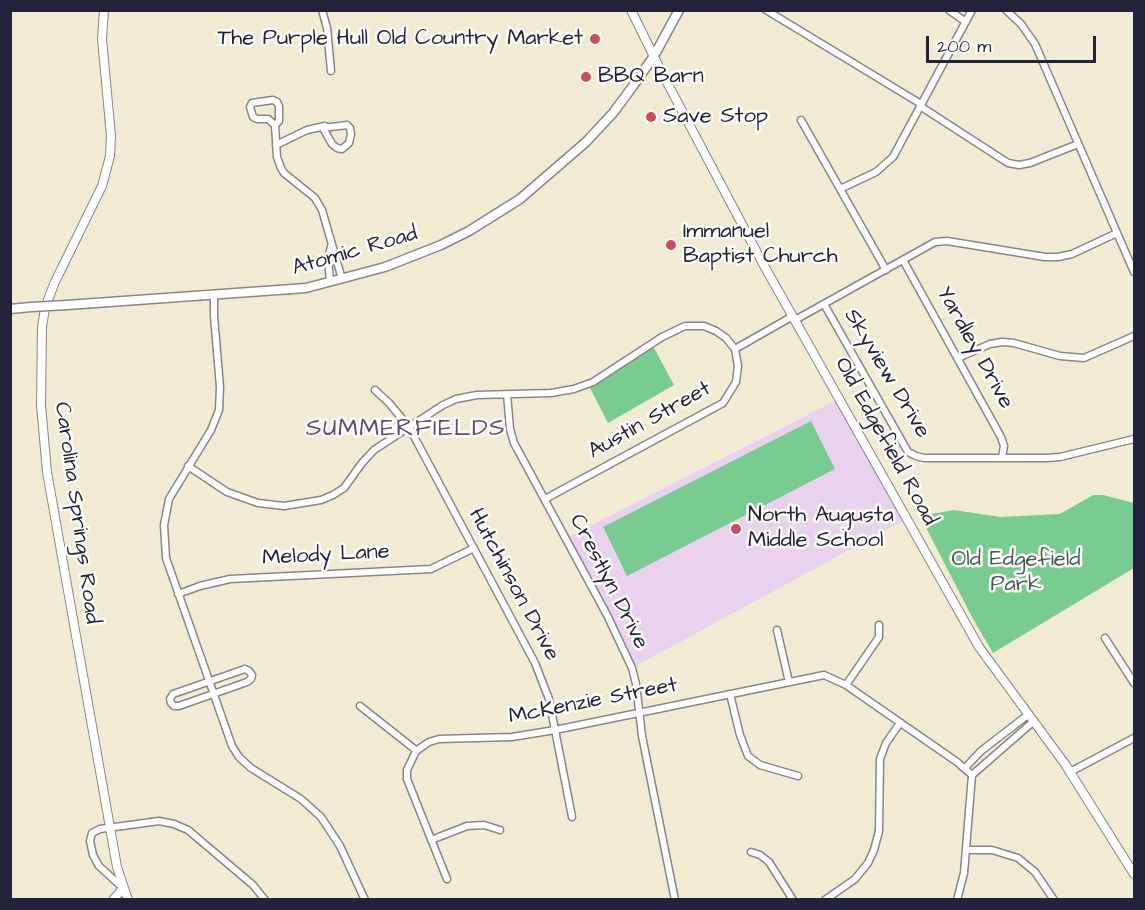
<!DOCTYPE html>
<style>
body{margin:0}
#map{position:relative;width:1145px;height:910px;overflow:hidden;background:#f2ebd4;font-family:"Architects Daughter",sans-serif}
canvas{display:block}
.frame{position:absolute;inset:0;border:12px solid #22223b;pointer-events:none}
.scale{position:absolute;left:926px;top:36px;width:170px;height:27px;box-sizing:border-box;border:3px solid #22223b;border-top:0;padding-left:8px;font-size:18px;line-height:21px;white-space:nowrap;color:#22223b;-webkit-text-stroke:4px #fdfcf7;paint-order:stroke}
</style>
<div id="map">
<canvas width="1145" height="910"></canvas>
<div class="frame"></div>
<div class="scale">200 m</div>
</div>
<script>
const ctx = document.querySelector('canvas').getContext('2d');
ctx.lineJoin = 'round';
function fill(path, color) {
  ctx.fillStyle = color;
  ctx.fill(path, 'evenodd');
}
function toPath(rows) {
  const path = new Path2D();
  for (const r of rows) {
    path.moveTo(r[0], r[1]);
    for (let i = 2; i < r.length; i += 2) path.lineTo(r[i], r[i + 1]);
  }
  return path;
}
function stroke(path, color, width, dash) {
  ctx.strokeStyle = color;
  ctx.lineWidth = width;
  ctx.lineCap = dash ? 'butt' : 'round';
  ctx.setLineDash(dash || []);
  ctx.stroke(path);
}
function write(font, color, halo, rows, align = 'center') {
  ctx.font = font + ' "Architects Daughter",sans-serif';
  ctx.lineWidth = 5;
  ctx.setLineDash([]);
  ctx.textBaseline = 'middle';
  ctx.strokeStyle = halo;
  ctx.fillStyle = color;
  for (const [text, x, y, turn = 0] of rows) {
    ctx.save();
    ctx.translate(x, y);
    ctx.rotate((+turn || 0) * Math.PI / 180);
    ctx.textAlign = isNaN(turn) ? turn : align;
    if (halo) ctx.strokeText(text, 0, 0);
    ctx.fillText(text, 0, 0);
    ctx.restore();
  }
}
fill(toPath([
 [835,401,903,521,632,668,568,537]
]), '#e9d2ed');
fill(toPath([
 [652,344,674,385,608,423,589,386],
 [811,421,835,469,627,576,603,527],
 [1093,495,1103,495,1134,503,1134,568,993,653,973,619,920,516,954,510,1001,517,1060,514]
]), '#79cc8f');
const minor = toPath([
 [322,10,327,28,331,71],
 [766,10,921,104],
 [949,10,966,22],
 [1006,10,1021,24,1035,44,1134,272],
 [273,100,277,102,279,106,279,121,275,125,268,119,257,119,253,117,250,107,252,103,273,100],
 [920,106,1008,163,1019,165,1030,163,1078,144],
 [801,120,886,270],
 [275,125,277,157,281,168,284,173,315,198,322,210,342,279],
 [347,125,350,128,351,134,349,143,342,149,337,148,332,144,323,128,347,125],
 [276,145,307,130,325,126],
 [840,189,876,172,893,157,972,10],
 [903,260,1001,437,1004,446,1002,457],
 [330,281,328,260,331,246],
 [214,294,214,316,220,387,219,410,211,430,169,499,164,525,166,558,232,746,239,757,251,768,301,799,321,817,340,846,365,900],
 [824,304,908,452,916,456,924,458,1047,458,1060,457,1134,439],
 [795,320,935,242,947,241,1045,257,1058,257,1072,254,1117,233],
 [735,349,793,316],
 [958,358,990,344,1002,342,1014,343,1060,356,1084,358,1134,336],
 [375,390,389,403,409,427,535,663,549,699,572,817],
 [507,394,510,429,514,443,607,615,632,668,636,684,642,736,675,900],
 [188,466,227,492,258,503,284,506,321,500,333,495,344,488,362,463,374,450,443,405,456,399,477,395,551,393,574,389,593,382,662,337,685,326,704,326,716,331,726,338,735,349,738,366,736,382,723,403,545,499],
 [178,594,200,586,230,579,431,569,474,548],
 [777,630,789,682],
 [1105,638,1134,683],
 [245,669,249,671,252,675,251,679,247,682,179,706,174,706,171,703,170,699,173,694,245,669],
 [846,685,879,637,879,625],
 [730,694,740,735,748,756,760,765,798,776],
 [360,706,417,751],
 [965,768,981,751,1029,714],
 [1070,772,1134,738],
 [972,775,1034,721],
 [431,840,467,826,484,825,500,830],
 [966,850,992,850,1018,858,1035,872,1054,900],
 [751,852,760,855,769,862,793,900],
 [447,879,407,779,407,770,416,751,429,742,439,739,512,737,555,730,824,675,846,685,957,762,972,775,964,873,957,900],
 [123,888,99,866,93,855,90,841,92,833,100,829,159,821,174,824,188,830,253,885,265,900],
 [825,900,855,879,868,863,874,850,879,831,880,759,886,743,900,723]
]);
const tertiary = toPath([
 [104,10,102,39,111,136,110,156,102,186,54,284,45,308,42,327,41,405,47,472,117,867,128,900],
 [631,10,661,71,762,262,979,647,1065,764,1134,874],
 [113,900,123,888]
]);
const secondary = toPath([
 [67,305,306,288,385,267,441,245,469,231,520,199,586,142,613,113,633,86,654,56,679,10],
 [10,309,31,307]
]);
stroke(minor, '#8a8688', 9);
stroke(tertiary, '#8a8688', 10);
stroke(secondary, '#8a8688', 11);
stroke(minor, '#fff', 6);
stroke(tertiary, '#fff', 8);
stroke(secondary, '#fff', 8);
const secondaryBridge = toPath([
 [31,307,67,305]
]);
stroke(secondaryBridge, '#8a8688', 11, []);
stroke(secondaryBridge, '#fff', 8);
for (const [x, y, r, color] of [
 [595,39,6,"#d1495b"],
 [586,77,6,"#d1495b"],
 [651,117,6,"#d1495b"],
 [671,245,6,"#d1495b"],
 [736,529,6,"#d1495b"]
]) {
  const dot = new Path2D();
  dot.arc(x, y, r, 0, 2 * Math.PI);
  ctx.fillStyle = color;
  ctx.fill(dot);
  stroke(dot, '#fdfcf7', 2);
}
write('22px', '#22223b', '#fdfcf7', [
 ["The Purple Hull Old Country Market",583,39,"right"],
 ["BBQ Barn",598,77],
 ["Save Stop",663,117],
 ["Immanuel",683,232],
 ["Baptist Church",683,257],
 ["North Augusta",748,516],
 ["Middle School",748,541]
], 'left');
write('22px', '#22223b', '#fdfcf7', [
 ["Atomic Road",355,252,-16],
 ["Yardley Drive",974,348,61],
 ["Skyview Drive",886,374,59],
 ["Austin Street",650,421,-29],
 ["Old Edgefield Road",885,442,61],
 ["Carolina Springs Road",76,513,82],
 ["Melody Lane",326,556,-3],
 ["Crestlyn Drive",608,582,63],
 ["Hutchinson Drive",513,585,62],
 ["McKenzie Street",593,702,-11]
]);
write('22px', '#405e58', '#fdfcf7', [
 ["Old Edgefield",1016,560],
 ["Park",1016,585]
]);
ctx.letterSpacing = '1.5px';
write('24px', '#5a4e76', '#fdfcf7', [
 ["SUMMERFIELDS",406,430]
]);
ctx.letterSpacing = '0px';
</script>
